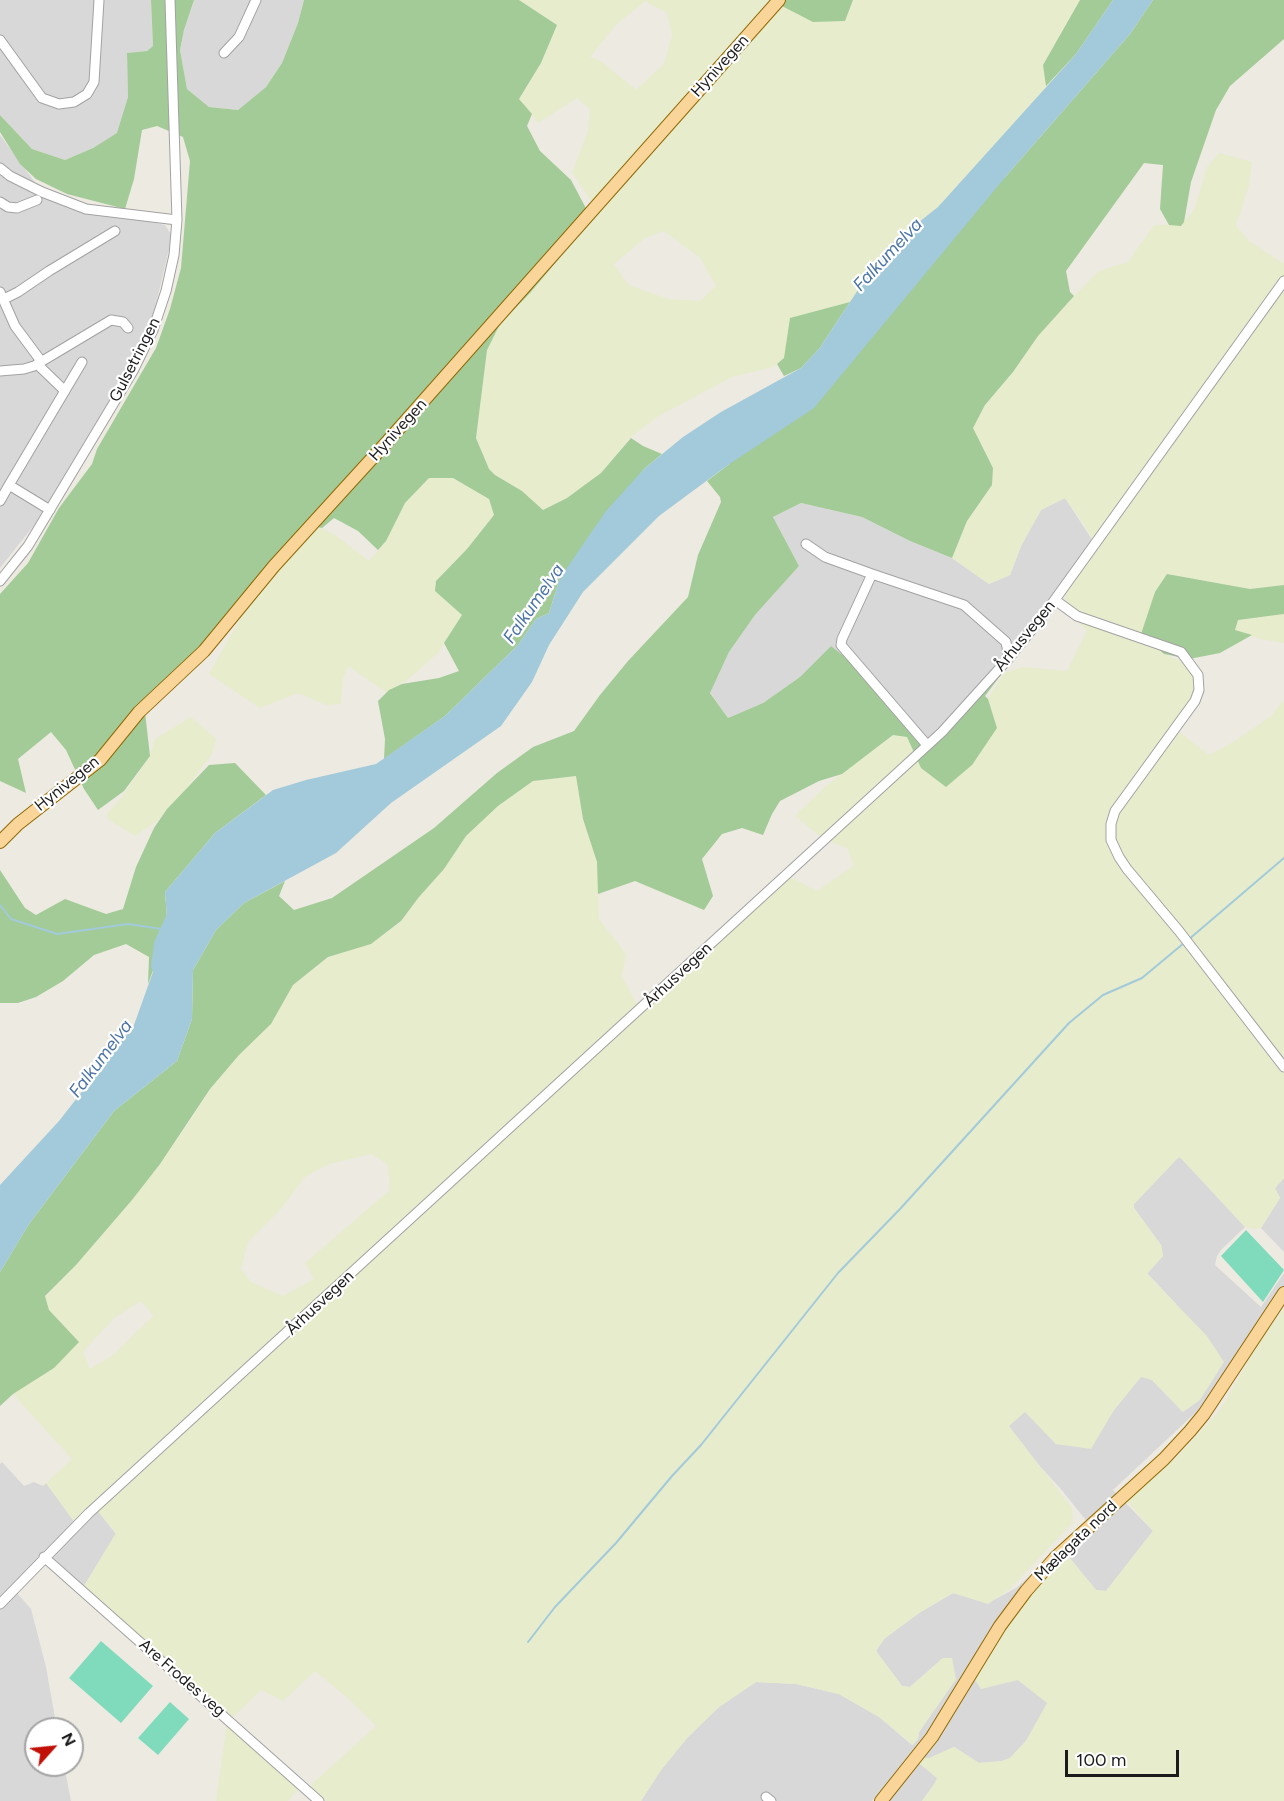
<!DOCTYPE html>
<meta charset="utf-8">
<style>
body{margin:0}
#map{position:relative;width:1284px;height:1801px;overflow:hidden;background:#edeae1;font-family:Figtree,sans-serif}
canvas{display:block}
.north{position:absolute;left:24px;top:1717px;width:60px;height:60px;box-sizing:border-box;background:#fff;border:2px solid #a4a4a4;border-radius:50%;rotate:63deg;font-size:16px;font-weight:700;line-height:24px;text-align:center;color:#1b1b1b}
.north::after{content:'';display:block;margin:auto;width:21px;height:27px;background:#c11006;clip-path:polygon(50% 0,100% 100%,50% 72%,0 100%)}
.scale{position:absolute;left:1065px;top:1750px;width:114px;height:27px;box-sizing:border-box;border:3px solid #1b1b1b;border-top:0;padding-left:8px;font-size:18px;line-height:21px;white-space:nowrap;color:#1b1b1b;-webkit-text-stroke:4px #fff;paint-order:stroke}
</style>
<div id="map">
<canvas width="1284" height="1801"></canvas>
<div class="north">N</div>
<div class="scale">100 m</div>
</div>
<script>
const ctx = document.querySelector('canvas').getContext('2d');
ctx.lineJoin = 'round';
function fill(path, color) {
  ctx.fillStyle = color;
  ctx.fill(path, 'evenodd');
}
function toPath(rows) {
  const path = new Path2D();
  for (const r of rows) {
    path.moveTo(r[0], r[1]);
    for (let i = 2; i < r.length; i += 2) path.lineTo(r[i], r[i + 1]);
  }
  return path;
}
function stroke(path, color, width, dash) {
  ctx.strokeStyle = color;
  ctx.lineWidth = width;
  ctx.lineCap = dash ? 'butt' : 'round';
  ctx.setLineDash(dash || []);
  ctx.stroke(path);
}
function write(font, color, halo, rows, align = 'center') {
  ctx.font = font + ' Figtree,sans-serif';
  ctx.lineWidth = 4.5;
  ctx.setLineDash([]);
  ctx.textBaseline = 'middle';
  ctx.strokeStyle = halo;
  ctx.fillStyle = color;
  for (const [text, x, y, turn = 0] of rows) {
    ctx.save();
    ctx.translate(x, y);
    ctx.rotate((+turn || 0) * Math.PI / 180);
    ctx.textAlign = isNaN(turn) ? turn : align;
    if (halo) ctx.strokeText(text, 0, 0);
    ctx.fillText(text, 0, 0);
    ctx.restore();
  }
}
fill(toPath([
 [0,0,151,0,153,46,147,51,127,53,128,97,118,133,93,148,65,160,32,149,0,115],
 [194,0,304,0,298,23,282,63,266,87,238,110,209,107,187,89,180,50,184,30],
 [0,135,42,192,116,214,165,225,172,236,153,317,126,373,35,524,0,568],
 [1065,498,1093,541,1048,610,930,741,831,646,800,677,763,703,728,718,710,692,729,652,755,615,799,566,773,517,801,503,862,517,910,541,952,558,989,584,1010,575,1021,546,1041,510],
 [1180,1157,1245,1227,1221,1250,1217,1256,1215,1265,1261,1307,1284,1273,1284,1286,1210,1399,1113,1490,1153,1531,1106,1591,1096,1590,1068,1556,1018,1680,1048,1703,1026,1741,1010,1758,1002,1761,979,1763,954,1747,919,1763,937,1778,935,1783,922,1801,888,1801,880,1791,872,1801,641,1801,661,1770,688,1737,719,1707,756,1682,796,1684,839,1694,879,1717,912,1745,918,1739,919,1732,956,1679,943,1658,910,1687,902,1686,876,1651,884,1639,919,1613,953,1593,988,1603,1016,1588,1047,1560,1093,1529,1060,1488,1035,1461,1008,1426,1025,1411,1056,1444,1065,1445,1114,1410,1141,1376,1152,1380,1183,1412,1176,1304,1147,1273,1163,1256,1161,1245,1134,1208,1134,1204,1177,1158],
 [1284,1178,1284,1252,1261,1228,1280,1198,1275,1188],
 [2,1462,24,1486,34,1482,43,1486,46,1483,76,1524,97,1510,116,1534,84,1586,52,1557,17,1593,31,1609,46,1667,57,1729,36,1729,36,1765,64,1765,71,1801,0,1801,0,1464]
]), '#d9d8d8');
fill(toPath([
 [519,0,781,0,845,21,853,0,1080,0,1043,65,1046,85,1076,54,938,207,885,249,819,349,849,303,773,367,732,377,657,417,630,438,601,473,567,498,543,510,522,491,495,475,489,469,476,438,487,350,500,324,530,293,588,224,596,208,572,173,588,131,590,109,577,98,538,123,519,99,541,63,557,25],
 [645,1,667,13,672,35,664,64,636,90,601,61,590,57,617,24],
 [664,231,700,258,716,286,700,301,668,299,629,285,614,264,645,238],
 [1219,153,1252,162,1249,185,1236,226,1249,241,1284,264,1284,585,1250,589,1167,574,1141,633,1164,654,1203,671,1202,683,1174,728,1209,755,1233,742,1270,717,1284,700,1284,1178,1275,1188,1280,1198,1261,1228,1255,1229,1245,1227,1180,1157,1177,1159,1134,1204,1134,1208,1161,1245,1163,1256,1147,1274,1207,1336,1224,1362,1200,1400,1183,1412,1152,1380,1141,1377,1114,1410,1091,1449,1056,1444,1025,1412,1009,1426,1072,1508,1073,1522,1010,1589,988,1604,953,1593,919,1613,884,1639,876,1651,902,1686,910,1687,943,1658,952,1658,956,1679,919,1732,918,1738,913,1745,879,1717,839,1694,796,1684,756,1682,719,1707,688,1737,661,1770,641,1801,326,1801,312,1789,312,1784,376,1726,349,1699,315,1671,283,1701,261,1690,232,1718,233,1728,301,1786,288,1801,216,1801,228,1715,84,1586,116,1533,97,1510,76,1524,46,1483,72,1459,13,1394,54,1368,49,1310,45,1297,76,1265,132,1200,186,1127,210,1089,239,1055,271,1024,293,985,329,957,371,944,401,922,419,897,444,869,466,836,498,806,533,781,576,776,583,819,597,862,599,919,626,954,622,976,636,1003,654,995,790,877,817,891,853,866,848,849,821,837,795,816,826,786,860,760,894,735,907,737,921,768,997,728,988,698,1004,673,1023,667,1067,671,1087,631,1063,605,1068,586,1094,542,1085,526,1065,498,1041,510,1021,546,1010,575,989,584,952,558,967,521,992,485,993,467,973,428,985,405,1013,372,1038,336,1074,296,1099,271,1128,262,1154,225,1181,225,1194,210,1207,167],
 [372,1154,388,1165,390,1190,305,1263,314,1279,283,1296,251,1282,241,1269,248,1242,279,1211,305,1177,329,1164],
 [141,1301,155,1318,152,1317,113,1355,90,1369,83,1352,114,1318],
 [429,478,453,478,489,499,494,515,467,549,436,581,435,591,462,615,438,653,406,681,386,692,348,666,343,678,341,704,326,705,298,693,260,708,209,674,257,589,318,527,334,534,369,561,386,541,405,503],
 [1284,614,1284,643,1260,639,1235,630,1238,620],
 [191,717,216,739,212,754,186,789,157,821,135,836,108,819,107,814,121,798,150,756,155,739],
 [1284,1308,1284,1801,922,1801,935,1783,937,1778,919,1763,923,1758,929,1758,954,1747,979,1763,1002,1761,1010,1758,1026,1741,1047,1703,1018,1680,981,1689,971,1674,1047,1569,1068,1556,1096,1590,1106,1591,1153,1531,1126,1500,1179,1455,1220,1410,1260,1341]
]), '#e7eccc');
fill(toPath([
 [151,0,194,0,184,30,180,50,187,89,209,107,238,110,266,87,282,63,298,23,304,0,519,0,557,25,541,63,519,99,532,114,527,126,540,151,571,180,589,214,587,225,530,293,500,324,487,350,476,438,489,469,495,475,522,491,543,510,567,498,601,473,631,438,643,446,662,454,644,469,560,578,549,613,536,619,518,645,445,716,384,759,385,739,378,701,389,690,402,684,439,678,459,671,444,643,462,615,435,591,436,581,467,549,494,515,489,499,453,478,429,478,405,503,386,541,378,550,358,531,334,518,322,528,318,527,145,712,150,756,124,791,98,810,84,789,66,750,51,732,18,759,26,793,0,781,0,594,28,563,59,508,92,464,97,449,156,348,170,309,181,268,190,161,183,137,157,126,142,130,134,179,125,209,67,194,36,179,20,164,0,132,0,115,32,149,65,160,93,148,117,133,128,97,127,53,147,51,153,46],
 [781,0,853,0,845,21,813,22,778,4],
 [1080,0,1113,0,1076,54,1046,86,1043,65],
 [1153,0,1284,0,1284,39,1230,86,1216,110,1191,182,1184,222,1181,226,1169,225,1160,209,1163,165,1144,163,1066,271,1070,292,1074,296,1038,336,1013,372,985,405,973,428,993,468,992,485,967,521,952,558,910,541,862,517,801,503,773,517,799,566,755,615,729,652,710,693,728,718,763,703,800,677,831,646,860,669,930,741,1068,586,985,696,988,699,997,728,972,765,946,787,921,768,907,737,893,735,842,774,819,781,780,801,772,814,763,835,742,828,722,834,702,859,713,896,704,910,635,881,598,894,597,862,583,819,576,776,533,781,498,806,466,836,444,869,419,897,401,921,371,944,328,957,293,985,271,1024,239,1055,210,1089,160,1164,132,1200,76,1265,45,1296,49,1310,79,1342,54,1368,13,1394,0,1406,0,1272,29,1224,114,1111,177,1061,192,1019,193,970,216,930,244,903,285,881,279,896,294,910,332,898,434,828,497,773,533,747,574,731,600,695,628,661,688,597,698,555,721,502,720,497,707,481,728,465,1007,175,1130,34],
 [850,302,819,349,801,368,784,376,777,364,784,358,790,318],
 [1167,574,1250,589,1284,585,1284,614,1238,620,1235,630,1252,635,1220,653,1189,659,1164,654,1141,634,1155,592],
 [235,763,266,795,215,833,165,892,168,930,148,984,149,957,126,944,94,955,63,981,36,997,18,1003,0,1003,0,870,25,908,36,915,65,899,106,914,123,909,136,867,154,828,167,809,209,765]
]), '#a3cb97');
fill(toPath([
 [1246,1230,1284,1270,1263,1302,1221,1256],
 [101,1641,153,1686,121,1723,69,1678],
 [170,1702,189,1719,158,1755,138,1738]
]), '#80dbbd');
fill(toPath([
 [1113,0,1153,0,1130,34,1007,175,814,408,728,465,659,516,583,592,549,645,532,682,501,726,391,803,336,853,244,903,216,930,193,970,192,1019,177,1061,114,1111,29,1224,0,1272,0,1185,59,1121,134,1025,168,930,165,892,215,833,273,790,306,780,376,764,445,716,518,645,536,619,549,613,560,578,606,511,644,469,683,437,721,412,801,368,819,349,885,249,938,207,1076,54]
]), '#a2cada');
stroke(toPath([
 [0,905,11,919,57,934,128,924,168,930],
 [1188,940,1284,858],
 [528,1642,555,1607,616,1543,672,1476,701,1445,838,1273,900,1209,1069,1023,1103,995,1142,978,1184,943]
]), '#a2cada', 2);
stroke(toPath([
 [158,966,161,944,175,913]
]), '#a2cada', 14);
const minor = toPath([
 [0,40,42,98,59,104,74,102,87,94,94,82,99,0],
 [224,53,239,37,256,0],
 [0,168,10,176,42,192,86,209,177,220],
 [0,202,8,207,17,208,37,200],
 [0,292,15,326,41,361],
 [4,299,18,292,49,271,115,231],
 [37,364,65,391],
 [0,371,24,369,34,366,111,320,123,322,128,328],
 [0,501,9,485],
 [50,510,9,485,82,362],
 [806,544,825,557,872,574],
 [0,581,28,546,133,371,153,330,166,291,174,255,177,220,170,0],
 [1055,600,1077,616,1181,652,1198,675,1199,690,1195,701,1115,811,1111,824,1111,840,1119,857,1127,869,1179,931,1284,1067],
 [927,745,841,645,842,639,872,574,964,605,1006,642,1009,658],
 [44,1557,319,1801],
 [0,1604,89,1513,942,732,1009,658,1046,612,1284,281],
 [766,1797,771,1801]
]);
const major = toPath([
 [0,842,18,824,100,760,139,712,204,651,274,566,387,442,779,0],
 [881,1801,932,1737,1000,1626,1026,1591,1055,1558,1164,1459,1190,1431,1204,1414,1284,1293]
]);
stroke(minor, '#a2a2a2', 11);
stroke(major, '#8f6904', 14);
stroke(minor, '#fff', 9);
stroke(major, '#f9d59a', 12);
write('16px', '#1b1b1b', '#fff', [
 ["Hynivegen",720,66,-48],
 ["Gulsetringen",135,360,-63],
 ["Hynivegen",398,430,-48],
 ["Århusvegen",1025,636,-51],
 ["Hynivegen",67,784,-39],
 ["Århusvegen",678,975,-43],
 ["Århusvegen",320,1303,-43],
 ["Mælagata nord",1076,1541,-44],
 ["Are Frodes veg",182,1678,41]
]);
write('italic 18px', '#4b74a7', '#fff', [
 ["Falkumelva",888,255,-47],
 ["Falkumelva",534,604,-55],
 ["Falkumelva",101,1059,-53]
]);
</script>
